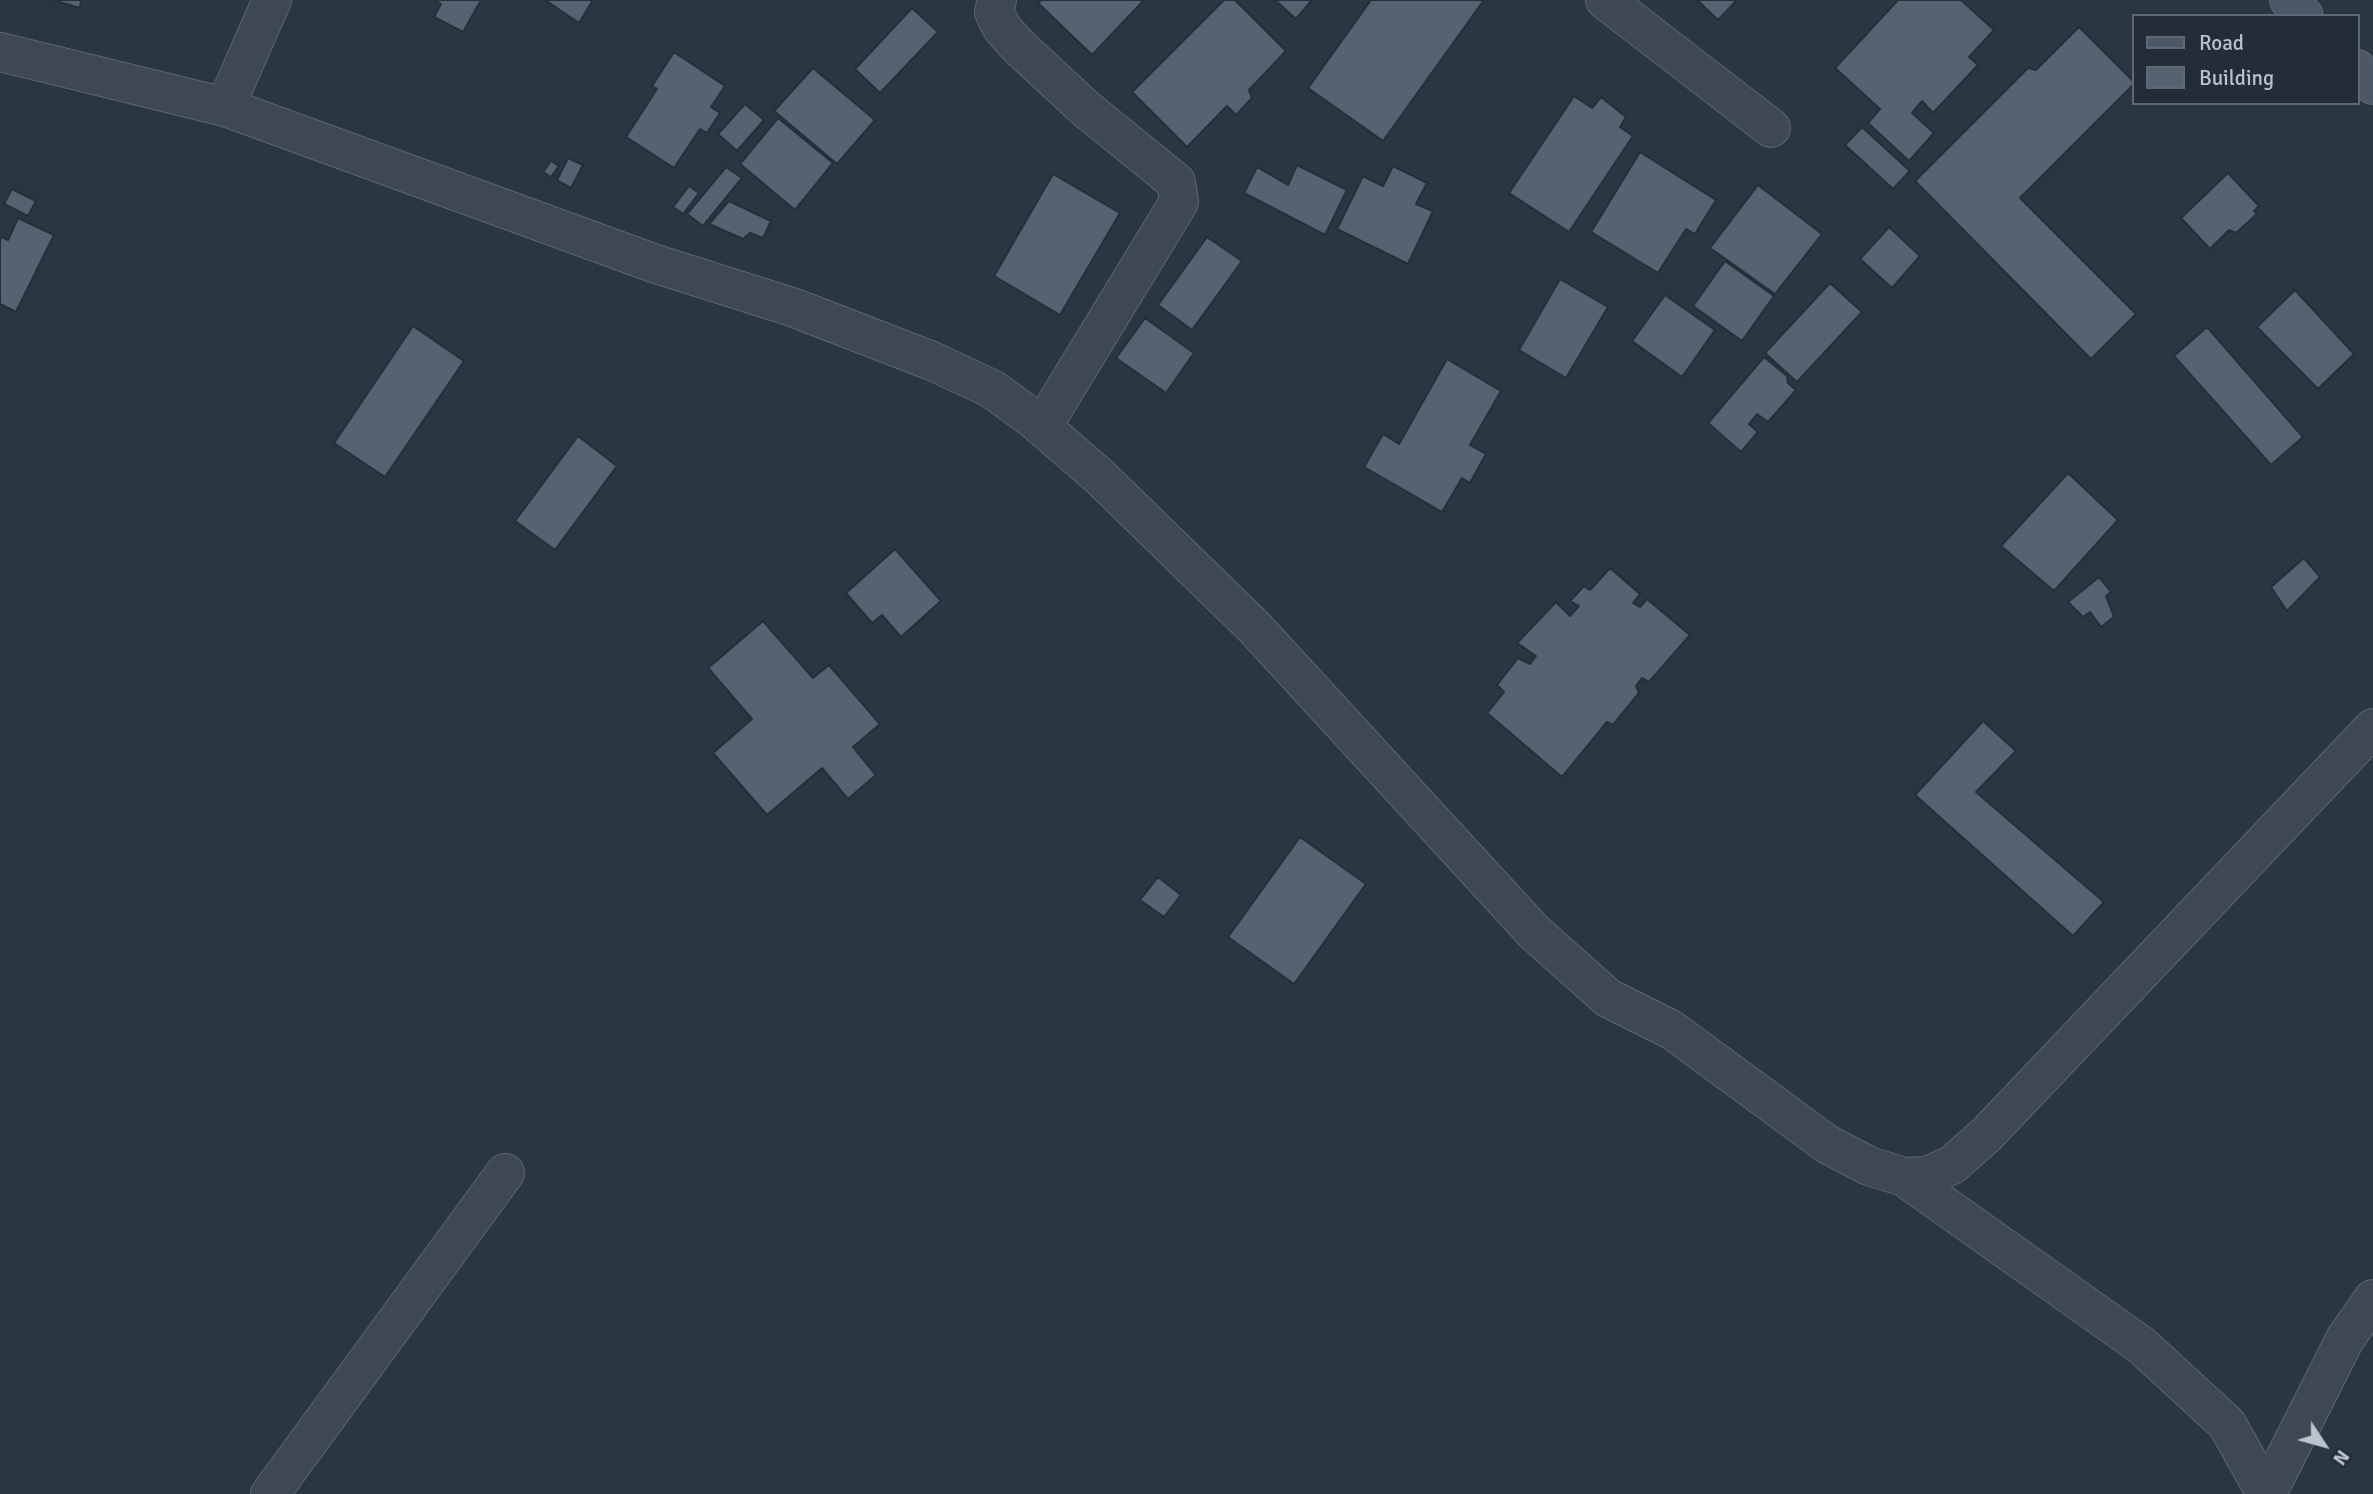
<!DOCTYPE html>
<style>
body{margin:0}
#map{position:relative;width:2373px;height:1494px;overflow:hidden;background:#293742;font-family:Signika,sans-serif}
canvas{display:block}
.legend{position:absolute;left:2132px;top:14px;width:228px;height:91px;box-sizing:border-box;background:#222d38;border:2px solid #5f6973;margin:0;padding:9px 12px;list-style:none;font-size:21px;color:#bbc3cc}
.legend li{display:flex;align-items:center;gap:14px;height:35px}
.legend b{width:35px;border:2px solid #5f6973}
.north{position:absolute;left:2289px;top:1410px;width:70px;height:70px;-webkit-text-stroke:5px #222d38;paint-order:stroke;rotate:126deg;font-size:19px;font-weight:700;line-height:28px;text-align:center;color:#bbc3cc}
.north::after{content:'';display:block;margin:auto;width:24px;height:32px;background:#bbc3cc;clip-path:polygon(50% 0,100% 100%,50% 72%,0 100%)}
</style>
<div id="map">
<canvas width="2373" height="1494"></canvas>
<ul class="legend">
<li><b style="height:9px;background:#4c5865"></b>Road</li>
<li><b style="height:19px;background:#55626f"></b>Building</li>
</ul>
<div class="north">N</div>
</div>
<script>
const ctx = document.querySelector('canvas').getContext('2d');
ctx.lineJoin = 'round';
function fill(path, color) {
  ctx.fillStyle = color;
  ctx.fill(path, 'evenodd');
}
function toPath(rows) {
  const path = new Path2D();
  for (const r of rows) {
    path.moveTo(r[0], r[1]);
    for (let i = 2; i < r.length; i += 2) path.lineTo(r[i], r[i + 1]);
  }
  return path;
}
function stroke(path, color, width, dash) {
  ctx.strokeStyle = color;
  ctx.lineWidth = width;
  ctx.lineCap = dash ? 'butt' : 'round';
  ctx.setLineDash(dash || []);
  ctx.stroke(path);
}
const building = toPath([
 [53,0,81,0,80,8,53,0],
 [434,0,481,0,463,32,434,17,441,4,434,0],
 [545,0,593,0,579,23,545,0],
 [1041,0,1144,0,1092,55,1038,3,1041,0],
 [1224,0,1235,0,1286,51,1249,90,1252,98,1236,115,1227,106,1187,147,1132,92,1224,0],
 [1275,0,1312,0,1296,19,1275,0],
 [1371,0,1484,0,1383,141,1308,88,1371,0],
 [1697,0,1737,0,1718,20,1697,0],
 [1898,0,1961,0,1994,30,1969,57,1978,65,1933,113,1922,101,1912,113,1934,133,1909,161,1868,123,1880,109,1835,68,1898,0],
 [912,8,938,32,880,93,855,69,912,8],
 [2079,27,2133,81,2133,85,2020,198,2136,314,2091,359,1915,181,2028,68,2036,70,2079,27],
 [674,52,725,86,711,107,720,113,707,133,700,129,674,168,626,137,657,89,652,86,674,52],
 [813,68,875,120,837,164,774,111,813,68],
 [1574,96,1592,108,1601,97,1626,117,1620,127,1633,136,1569,232,1509,193,1574,96],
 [745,104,764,120,737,151,718,134,745,104],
 [778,118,833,163,795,210,740,164,778,118],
 [1862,127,1910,171,1893,189,1845,145,1862,127],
 [1640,152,1716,200,1695,234,1686,229,1658,273,1591,232,1640,152],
 [568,158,583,165,571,188,557,180,568,158],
 [551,161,559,166,551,177,543,172,551,161],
 [1297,165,1347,190,1325,235,1244,193,1257,167,1288,185,1297,165],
 [1393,166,1427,183,1416,204,1433,211,1408,264,1337,229,1363,176,1383,186,1393,166],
 [726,167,742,178,703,226,687,214,726,167],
 [2228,173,2259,206,2254,211,2257,214,2236,233,2229,230,2210,249,2181,218,2228,173],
 [1053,174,1120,213,1060,315,994,276,1053,174],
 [1758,185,1822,234,1775,294,1710,248,1758,185],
 [689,186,699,193,683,214,673,207,689,186],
 [12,189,36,201,28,216,4,204,12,189],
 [729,201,771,221,763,238,750,233,743,239,709,224,729,201],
 [18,218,54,235,16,312,0,304,0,240,2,237,8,240,18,218],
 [1889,227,1920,256,1892,288,1860,259,1889,227],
 [1207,237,1242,261,1192,330,1158,305,1207,237],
 [1725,261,1774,296,1742,341,1693,306,1725,261],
 [1560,279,1608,307,1566,378,1519,350,1560,279],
 [1830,283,1862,312,1797,382,1765,353,1830,283],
 [2295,290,2354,354,2318,389,2257,327,2295,290],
 [1665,295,1715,330,1682,377,1632,341,1665,295],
 [1145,318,1194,353,1166,393,1116,358,1145,318],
 [413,326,464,361,385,477,334,443,413,326],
 [2207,327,2303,437,2271,465,2174,356,2207,327],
 [1764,357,1787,376,1788,383,1796,390,1768,422,1757,414,1749,424,1758,432,1741,452,1708,423,1764,357],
 [1447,359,1501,391,1470,445,1486,454,1470,483,1462,478,1442,512,1364,467,1383,434,1399,444,1447,359],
 [578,436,617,466,555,550,515,521,578,436],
 [2068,473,2118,520,2054,591,2001,546,2068,473],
 [895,549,941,601,901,637,882,615,872,623,846,593,895,549],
 [2304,558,2320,577,2287,611,2271,587,2304,558],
 [1610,568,1640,594,1633,603,1640,607,1647,599,1690,635,1649,682,1642,678,1636,686,1639,693,1613,725,1607,722,1562,777,1487,713,1504,692,1497,685,1518,658,1530,664,1536,656,1517,643,1556,602,1570,616,1579,606,1570,601,1584,586,1590,590,1610,568],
 [2099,577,2111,592,2106,596,2114,617,2101,627,2090,612,2083,617,2068,602,2099,577],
 [763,621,813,678,829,665,880,724,853,747,876,775,848,799,822,768,767,815,713,753,752,719,708,668,763,621],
 [1983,721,2016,751,1976,792,2104,902,2073,936,1915,795,1983,721],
 [1300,837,1366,884,1294,984,1228,937,1300,837],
 [1158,877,1181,895,1164,917,1140,900,1158,877]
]);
fill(building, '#55626f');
stroke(building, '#242f3a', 2);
const minor = toPath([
 [997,0,994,12,1002,28,1018,46,1086,109,1176,182,1179,202,1042,427],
 [1605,0,1771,128],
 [0,52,225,107,656,264,792,307,932,361,992,389,1032,418,1099,476,1254,627,1534,932,1608,998,1672,1030,1827,1144,1869,1166,1904,1177,2141,1345,2227,1424,2266,1494],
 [225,107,272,0],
 [1904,1177,1927,1176,1952,1165,1986,1135,2373,728],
 [270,1494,505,1173],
 [2267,1494,2345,1339,2373,1299]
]);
const secondary = toPath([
 [2289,0,2304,16],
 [2357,69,2373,85]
]);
stroke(minor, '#5c666f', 40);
stroke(secondary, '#5c666f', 40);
stroke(minor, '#3d4852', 38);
stroke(secondary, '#4c5865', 38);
</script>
